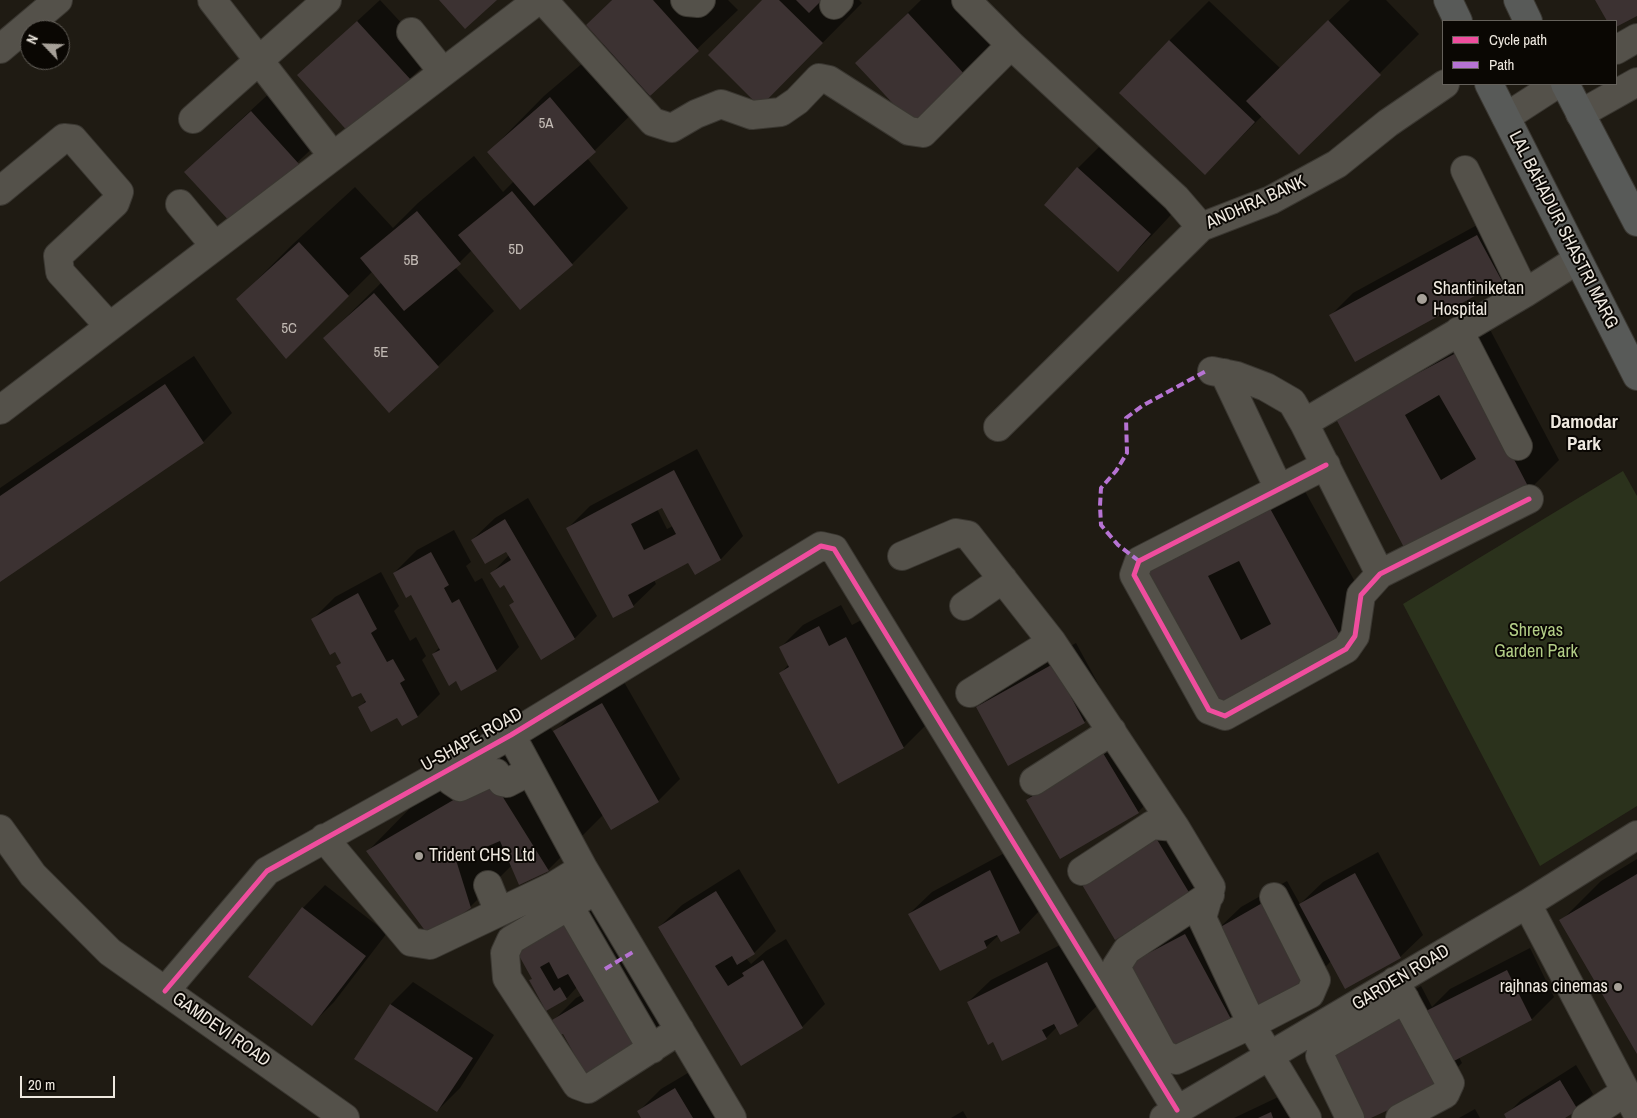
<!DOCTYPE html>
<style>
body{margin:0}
#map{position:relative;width:1637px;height:1118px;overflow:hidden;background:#1f1b13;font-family:"Archivo Narrow",sans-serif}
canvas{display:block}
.legend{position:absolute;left:1442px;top:20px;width:175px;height:65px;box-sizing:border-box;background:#0a0703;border:1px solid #65615b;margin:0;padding:6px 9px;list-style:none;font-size:15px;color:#eee8df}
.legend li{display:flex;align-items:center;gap:10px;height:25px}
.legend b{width:25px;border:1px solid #65615b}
.north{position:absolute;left:20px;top:20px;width:50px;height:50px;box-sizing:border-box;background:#0a0703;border:1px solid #65615b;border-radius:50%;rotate:294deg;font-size:14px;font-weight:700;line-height:20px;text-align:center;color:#eee8df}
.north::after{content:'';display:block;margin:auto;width:18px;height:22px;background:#a6a098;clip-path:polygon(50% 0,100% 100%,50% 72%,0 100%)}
.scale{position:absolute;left:20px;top:1076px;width:95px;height:22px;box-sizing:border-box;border:2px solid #eee8df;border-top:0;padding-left:6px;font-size:15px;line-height:18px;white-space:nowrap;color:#eee8df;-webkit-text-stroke:4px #0a0703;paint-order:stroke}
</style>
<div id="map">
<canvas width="1637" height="1118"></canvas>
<ul class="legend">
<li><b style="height:6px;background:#ef4d9e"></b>Cycle path</li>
<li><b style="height:6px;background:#b673d3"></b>Path</li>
</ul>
<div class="north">N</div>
<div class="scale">20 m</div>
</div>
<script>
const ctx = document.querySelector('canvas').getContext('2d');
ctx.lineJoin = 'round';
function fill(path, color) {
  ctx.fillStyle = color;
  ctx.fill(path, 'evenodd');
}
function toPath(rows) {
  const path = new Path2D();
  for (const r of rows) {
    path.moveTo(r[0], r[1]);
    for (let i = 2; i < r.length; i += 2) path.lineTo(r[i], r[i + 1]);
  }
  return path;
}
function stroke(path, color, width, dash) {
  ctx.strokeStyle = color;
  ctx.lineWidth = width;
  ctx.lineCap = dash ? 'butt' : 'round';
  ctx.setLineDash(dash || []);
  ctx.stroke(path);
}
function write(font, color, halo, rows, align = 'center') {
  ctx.font = font + ' "Archivo Narrow",sans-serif';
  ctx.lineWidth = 4;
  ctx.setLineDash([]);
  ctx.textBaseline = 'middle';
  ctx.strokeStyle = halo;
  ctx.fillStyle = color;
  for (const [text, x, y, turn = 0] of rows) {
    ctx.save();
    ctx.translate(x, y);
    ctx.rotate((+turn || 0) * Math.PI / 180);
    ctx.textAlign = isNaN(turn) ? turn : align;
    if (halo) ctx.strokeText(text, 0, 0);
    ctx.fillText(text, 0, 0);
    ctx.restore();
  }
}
fill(toPath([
 [1623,471,1637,496,1637,806,1540,866,1403,604]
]), '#2b321c');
fill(toPath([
 [380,0,433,57,352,133,299,75],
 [612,0,728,0,738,10,650,94,651,95,587,158,628,208,572,264,520,308,472,250,455,267,494,311,438,366,325,338,382,282,373,271,286,357,238,299,293,244,355,187,393,228,418,203,474,156,503,192,514,181,489,152,544,96,605,44,587,25],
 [764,0,859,0,862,3,760,106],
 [921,0,972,0,1006,36,966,76,857,63],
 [1350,0,1386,0,1419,34,1299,154,1262,116,1205,173,1169,41,1209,1,1280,68],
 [274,89,321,140,233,223,208,150],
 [1118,128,1190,194,1157,230,1118,270,1046,205,1078,168],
 [1499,213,1523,258,1501,280,1331,315,1353,293],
 [1487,324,1559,460,1530,489,1409,553,1366,389],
 [194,356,232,413,203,442,0,580,0,488],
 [697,449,743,536,721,559,695,573,689,562,654,580,656,584,633,606,567,529,590,506],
 [663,506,673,526,667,529,657,509],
 [1296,475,1370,609,1341,638,1222,705,1148,571],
 [528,498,597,616,575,638,541,658,515,601,505,583,492,573,509,555,506,550,472,540,495,518],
 [454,530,471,562,466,566,475,582,482,578,519,647,497,670,461,689,456,679,433,654,440,647,411,593,394,573,417,550],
 [381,572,399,606,394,611,410,641,416,637,426,656,422,660,440,694,418,716,402,724,398,716,360,707,366,700,361,691,337,666,342,662,313,619,335,597],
 [841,605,852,625,869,616,926,725,904,747,838,783,781,673,789,664,780,648,803,625],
 [1076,643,1107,700,1084,722,1008,764,977,707,1000,685],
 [624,682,680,779,658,801,603,815,548,870,519,883,512,865,470,907,368,851,423,795,547,723,554,733,577,709],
 [1126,732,1160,790,1138,812,1027,800,1050,778],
 [1176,811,1212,871,1189,893,1079,878],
 [1012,849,1041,909,1019,932,999,935,986,947,909,914,932,892],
 [1378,852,1423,935,1400,957,1331,961,1309,984,1254,994,1230,1018,1125,967,1208,912,1217,930,1241,907,1287,881,1300,904,1323,882],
 [1637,859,1637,1052,1561,921,1601,881],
 [739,869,776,931,754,953,746,958,751,964,766,951,786,939,825,1004,802,1027,742,1064,659,927,682,905],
 [325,885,387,933,334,1002,312,1024,303,908],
 [589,890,664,1022,641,1044,563,1032,553,1021,576,998,582,995,577,987,567,998,547,1010,533,978,513,943],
 [1070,940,1100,1003,1077,1025,1057,1027,1046,1038,994,1040,968,1002,991,980],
 [1530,948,1554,997,1532,1019,1459,1057,1462,1063,1439,1085,1368,1118,1350,1028,1421,986,1432,1007,1450,989],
 [413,982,494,1035,460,1088,437,1111,356,1059,391,1004],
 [1576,1065,1593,1094,1578,1109,1562,1118,1508,1118,1506,1115,1521,1100],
 [698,1067,728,1118,642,1118,638,1112,661,1089],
 [1293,1090,1306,1118,1234,1118],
 [1475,1109,1480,1118,1459,1118],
 [963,1111,967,1118,951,1118]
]), '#0007');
fill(toPath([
 [439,0,497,0,465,29],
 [612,0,653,0,699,51,650,96,586,25],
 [762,0,779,0,823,43,760,107,708,55],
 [796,0,822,0,809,13],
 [1595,0,1637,0,1637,16,1616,27,1616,21,1607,21],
 [908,13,967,77,914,126,855,63],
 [1328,20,1381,75,1299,155,1246,101],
 [357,21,411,80,351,135,297,75],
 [1169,40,1255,122,1205,175,1119,93],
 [550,97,596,152,534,206,487,152],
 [251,111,299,164,233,225,184,172],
 [1077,167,1151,234,1118,272,1044,205],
 [512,191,573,265,520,310,458,235],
 [417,211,461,264,404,311,360,258],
 [1477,235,1502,281,1355,362,1329,315],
 [299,242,349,296,286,359,236,299],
 [374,293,439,367,389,413,323,338],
 [1458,352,1530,490,1408,555,1335,417],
 [1439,395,1476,459,1441,480,1405,415],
 [165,384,204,443,0,582,0,496],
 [674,470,721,560,695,575,688,563,628,595,634,607,613,618,566,528],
 [662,508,676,534,644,550,631,524],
 [1267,503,1342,639,1222,707,1147,571],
 [1239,561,1271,624,1241,640,1208,576],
 [505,519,575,639,541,660,509,605,514,602,504,585,500,588,490,573,511,560,506,552,485,564,471,540],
 [431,552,449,585,444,588,452,603,459,599,497,671,461,691,456,681,449,686,432,654,440,650,411,595,406,598,393,573],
 [358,593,377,629,371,633,387,662,393,659,405,680,400,683,418,717,402,726,397,718,371,732,358,707,366,702,361,693,352,697,336,666,341,663,335,652,330,655,311,619],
 [819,626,829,646,846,637,904,748,838,784,779,673,789,667,779,647],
 [1053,664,1085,723,1008,766,976,707],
 [602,703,659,802,611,830,553,731],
 [1103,753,1139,813,1060,859,1026,800],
 [491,778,549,871,519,885,500,841,456,860,471,908,429,936,366,851],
 [1153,833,1190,894,1115,940,1078,878],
 [990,870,1020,933,1001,942,997,935,984,941,987,948,940,971,908,914],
 [1355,873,1401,958,1345,989,1299,904],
 [1637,874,1637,1054,1559,920],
 [716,891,755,954,737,965,732,956,715,966,728,986,744,976,742,973,763,960,803,1028,741,1066,658,927],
 [1264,902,1310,985,1262,1011,1217,929],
 [302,907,366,956,312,1026,248,977],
 [567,911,642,1045,587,1077,563,1034,560,1035,552,1020,584,1001,568,974,558,979,549,962,540,967,554,991,560,987,567,999,546,1011,529,980,532,979,512,943],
 [1185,934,1231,1019,1169,1052,1124,966],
 [1047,962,1078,1026,1060,1035,1054,1024,1042,1030,1047,1039,1002,1061,993,1042,988,1045,967,1002],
 [1507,970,1532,1020,1452,1062,1426,1011],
 [390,1004,473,1058,437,1112,354,1059],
 [1398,1008,1440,1086,1371,1118,1357,1118,1326,1050],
 [1560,1080,1578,1110,1565,1118,1506,1118,1504,1114],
 [675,1088,693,1118,641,1118,637,1111],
 [1271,1112,1273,1118,1258,1118]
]), '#3c3232');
const minor = toPath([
 [212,0,333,156],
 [543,0,653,122,672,128,696,114,721,104,752,115,781,112,797,101,819,78,829,80,909,131,923,133,1011,45],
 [685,0,687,2,698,3,701,0],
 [966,0,1011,45,1176,198,1201,227],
 [834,5,839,0],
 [411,32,443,72],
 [0,49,58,0],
 [1616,50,1637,38],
 [1580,114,1637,82],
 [1506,117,1557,84],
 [193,119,327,0],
 [1465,170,1525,293],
 [0,191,64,138,73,139,119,192,115,203,58,256,60,272,109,326],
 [180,204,215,246],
 [1459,331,1518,446],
 [1212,371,1237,376,1266,387,1292,402,1304,423],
 [1224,373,1279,489],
 [0,410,538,0],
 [998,427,1201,227,1271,200,1337,164,1388,123,1445,84],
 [1326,465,1139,561,1134,575,1209,710,1225,716,1346,649,1355,636,1361,595,1380,574,1529,499],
 [902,556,956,533,968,535,1052,642,1175,827,1211,887,1202,918,1257,1035,1307,1118],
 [1380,574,1304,423,1525,293,1577,260],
 [964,606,1003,579],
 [970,693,1052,642],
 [511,735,583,868,732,1118],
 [445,772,451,781,460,787,488,774,496,773,502,782,507,783,530,771],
 [1034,781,1112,731],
 [0,829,33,875,110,952,345,1118],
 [324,838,411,942,430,945,554,886,583,868],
 [1082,871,1152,825,1175,827],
 [488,885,499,912],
 [596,890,511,940,505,953,507,978,577,1085,588,1089,680,1030],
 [1210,895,1127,950,1116,967,1163,1054,1176,1060,1252,1024,1310,994,1316,980,1274,897],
 [1527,904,1637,1113],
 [569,906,652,1049],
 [1395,981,1450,1083,1445,1094,1400,1118],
 [165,991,267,871,511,735,821,546,834,549,1177,1110],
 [1164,1118,1527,904,1637,835],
 [1350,1118,1320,1056,1323,1046,1405,999],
 [1586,1118,1625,1092]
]);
const major = toPath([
 [1448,0,1458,21],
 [1518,0,1528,21],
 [1489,84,1637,376],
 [1565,84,1637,222]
]);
stroke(minor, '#3a3731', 30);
stroke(major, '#3a3731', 30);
stroke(minor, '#54514a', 28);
stroke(major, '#585a58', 28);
stroke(toPath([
 [1139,561,1118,545,1101,525,1100,506,1101,488,1116,471,1127,453,1126,418,1142,406,1208,370],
 [605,969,633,952]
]), '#b673d3', 4, [8, 4]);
stroke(toPath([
 [1326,465,1139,561,1134,575,1209,710,1225,716,1346,649,1355,636,1361,595,1380,574,1529,499],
 [165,991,267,871,511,735,821,546,834,549,1177,1110]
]), '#ef4d9e', 5);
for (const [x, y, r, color] of [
 [1422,299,6,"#a6a098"],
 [419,856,5,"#a6a098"],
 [1618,987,5,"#a6a098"]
]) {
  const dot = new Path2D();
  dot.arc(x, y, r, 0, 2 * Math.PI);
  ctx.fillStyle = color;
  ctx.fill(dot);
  stroke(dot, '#0a0703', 2);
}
write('15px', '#c2bab4', null, [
 ["5A",546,124],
 ["5D",516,250],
 ["5B",411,261],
 ["5C",289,329],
 ["5E",381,353]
]);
write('18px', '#eee8df', '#0a0703', [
 ["ANDHRA BANK",1256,203,-24],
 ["LAL BAHADUR SHASTRI MARG",1563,230,63],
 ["U-SHAPE ROAD",472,740,-29],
 ["GARDEN ROAD",1401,978,-31],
 ["GAMDEVI ROAD",221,1030,35]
]);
write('18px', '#eee8df', '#0a0703', [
 ["Shantiniketan",1433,289],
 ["Hospital",1433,310],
 ["Trident CHS Ltd",429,856],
 ["rajhnas cinemas",1608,987,"right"]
], 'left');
write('18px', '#b2cd86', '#0a0703', [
 ["Shreyas",1536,631],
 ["Garden Park",1536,652]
]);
write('bold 19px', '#eee8df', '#0a0703', [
 ["Damodar",1584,423],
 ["Park",1584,445]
]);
</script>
